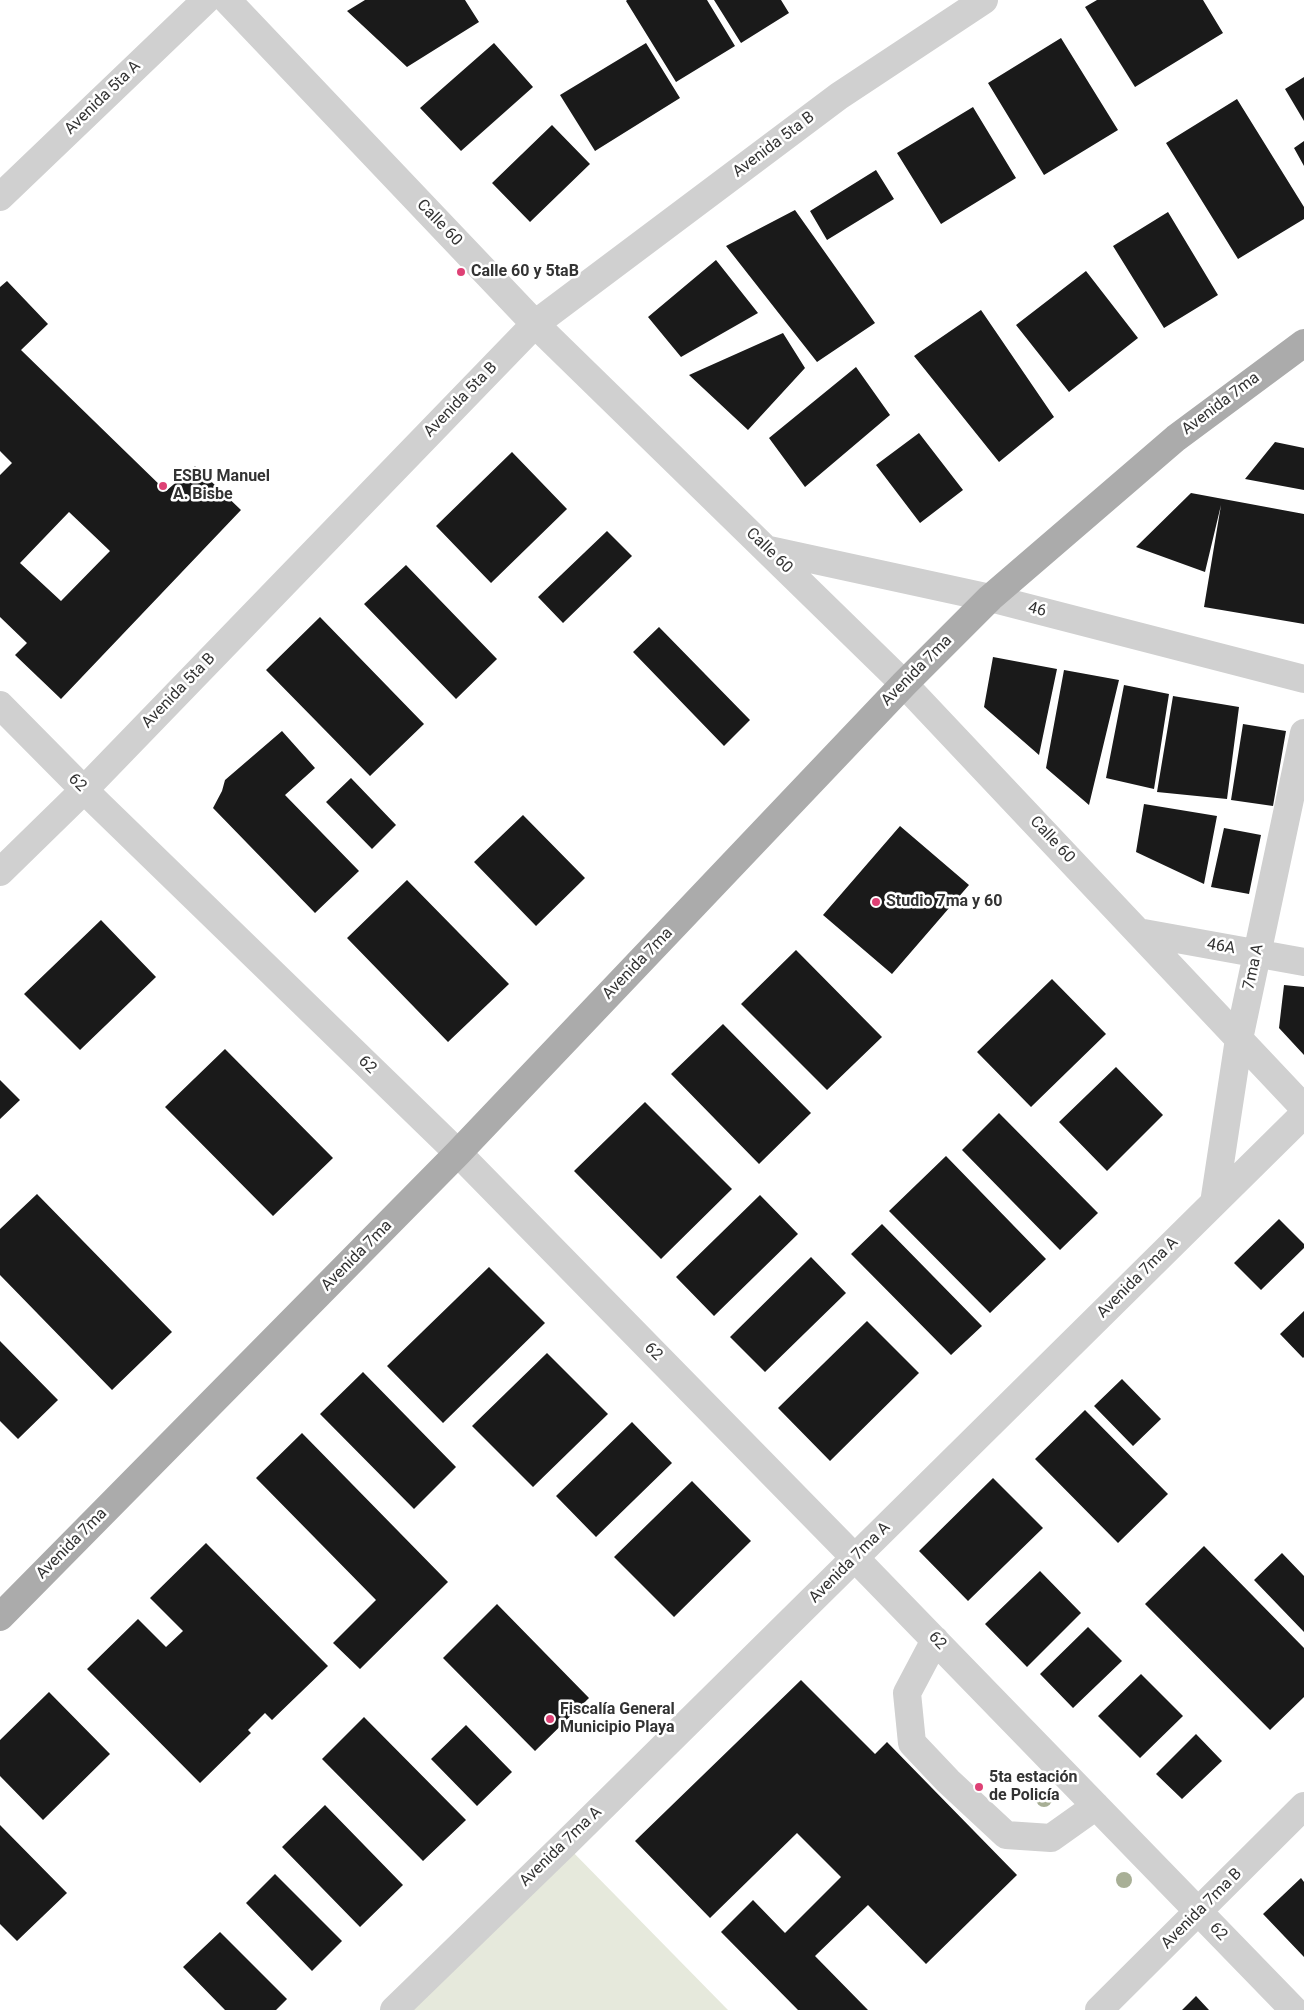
<!DOCTYPE html>
<meta charset="utf-8">
<style>
body{margin:0}
canvas{display:block;background:#fff}
</style>
<canvas width="1304" height="2010"></canvas>
<script>
const ctx = document.querySelector('canvas').getContext('2d');
ctx.lineJoin = 'round';
function fill(path, color) {
  ctx.fillStyle = color;
  ctx.fill(path, 'evenodd');
}
function toPath(rows) {
  const path = new Path2D();
  for (const r of rows) {
    path.moveTo(r[0], r[1]);
    for (let i = 2; i < r.length; i += 2) path.lineTo(r[i], r[i + 1]);
  }
  return path;
}
function stroke(path, color, width, dash) {
  ctx.strokeStyle = color;
  ctx.lineWidth = width;
  ctx.lineCap = dash ? 'butt' : 'round';
  ctx.setLineDash(dash || []);
  ctx.stroke(path);
}
function write(font, color, halo, rows, align = 'center') {
  ctx.font = font + ' Roboto,sans-serif';
  ctx.lineWidth = 5;
  ctx.setLineDash([]);
  ctx.textBaseline = 'middle';
  ctx.strokeStyle = halo;
  ctx.fillStyle = color;
  for (const [text, x, y, turn = 0] of rows) {
    ctx.save();
    ctx.translate(x, y);
    ctx.rotate((+turn || 0) * Math.PI / 180);
    ctx.textAlign = isNaN(turn) ? turn : align;
    if (halo) ctx.strokeText(text, 0, 0);
    ctx.fillText(text, 0, 0);
    ctx.restore();
  }
}
fill(toPath([
 [565,1844,728,2010,394,2010]
]), '#e6e9dc');
fill(toPath([
 [365,0,465,0,479,22,407,67,347,11],
 [627,0,707,0,735,46,676,82,626,1],
 [714,0,781,0,789,13,741,43],
 [1097,0,1203,0,1223,33,1135,87,1085,7],
 [1061,38,1118,130,1044,175,988,83],
 [494,43,533,87,461,151,420,108],
 [646,43,680,98,595,151,560,95],
 [1304,77,1304,121,1285,89],
 [1237,99,1304,207,1304,219,1238,259,1166,143],
 [973,107,1016,178,941,224,897,153],
 [552,125,590,164,530,222,492,183],
 [1304,141,1304,166,1294,148],
 [876,170,894,199,827,240,810,211],
 [795,210,875,323,817,362,726,246],
 [1168,212,1218,295,1164,328,1113,246],
 [716,260,758,313,681,357,648,317],
 [1086,271,1138,338,1069,392,1016,325],
 [7,281,48,324,21,350,166,491,195,466,241,510,61,699,15,655,27,643,0,617,0,475,12,463,0,451,0,287],
 [69,512,110,551,61,601,20,563],
 [981,310,1054,417,999,462,914,356],
 [783,333,805,368,748,430,689,375],
 [856,367,890,415,805,487,769,438],
 [919,433,963,490,920,523,876,465],
 [1275,442,1304,448,1304,490,1245,479],
 [512,452,567,509,491,583,436,526],
 [1191,493,1304,514,1304,624,1204,607,1221,505,1205,572,1136,547],
 [607,531,632,556,563,623,538,597],
 [406,565,497,659,456,699,364,604],
 [320,617,424,724,370,776,266,670],
 [659,627,750,720,724,746,633,652],
 [993,657,1057,669,1039,755,984,707],
 [1064,670,1119,680,1089,805,1046,768],
 [1124,685,1169,694,1154,789,1106,778],
 [1173,696,1239,707,1227,799,1157,792],
 [1243,724,1286,731,1273,806,1231,800],
 [282,731,315,768,285,795,359,871,315,913,213,808,222,791,225,780],
 [351,778,396,825,372,849,326,802],
 [1144,804,1217,816,1204,884,1136,852],
 [523,815,585,878,536,926,474,862],
 [900,826,969,885,892,974,823,915],
 [1224,828,1261,835,1249,894,1211,887],
 [407,880,509,984,448,1042,347,938],
 [101,920,156,977,80,1050,24,994],
 [796,950,882,1037,827,1090,741,1004],
 [1052,979,1106,1034,1031,1107,977,1052],
 [1284,985,1304,987,1304,1055,1279,1028],
 [723,1024,811,1113,759,1164,671,1074],
 [225,1049,333,1158,273,1216,165,1107],
 [1116,1067,1163,1115,1107,1171,1059,1122],
 [0,1080,20,1100,0,1119],
 [645,1102,732,1189,661,1259,574,1171],
 [999,1113,1098,1213,1060,1250,962,1150],
 [946,1156,1046,1259,990,1313,889,1211],
 [37,1194,172,1332,112,1390,0,1275,0,1229],
 [760,1195,798,1234,714,1316,676,1277],
 [1279,1219,1304,1244,1304,1248,1261,1290,1234,1263],
 [882,1224,982,1326,951,1355,851,1254],
 [811,1257,846,1293,765,1372,730,1337],
 [489,1267,545,1323,443,1423,387,1366],
 [1304,1311,1304,1357,1303,1358,1280,1334],
 [867,1321,919,1373,830,1461,778,1408],
 [0,1341,58,1400,18,1439,0,1421],
 [547,1353,608,1414,533,1487,472,1426],
 [363,1372,456,1467,414,1509,320,1414],
 [1122,1379,1161,1419,1133,1446,1094,1406],
 [1085,1410,1168,1494,1118,1543,1035,1459],
 [632,1422,672,1463,596,1537,556,1496],
 [302,1433,448,1582,360,1669,333,1643,376,1600,256,1478],
 [993,1478,1043,1528,968,1601,919,1551],
 [692,1481,751,1541,674,1617,614,1557],
 [206,1543,328,1666,272,1720,265,1713,248,1730,251,1733,200,1783,87,1669,138,1619,166,1647,183,1631,150,1598],
 [1204,1546,1304,1648,1304,1697,1270,1730,1145,1604],
 [1282,1553,1304,1576,1304,1632,1254,1580],
 [1040,1571,1081,1613,1027,1667,985,1624],
 [497,1604,589,1698,535,1751,443,1658],
 [1088,1627,1122,1661,1073,1708,1040,1674],
 [1141,1674,1183,1716,1140,1758,1098,1716],
 [801,1680,875,1754,887,1742,1017,1875,926,1964,868,1905,815,1956,868,2010,798,2010,721,1932,753,1900,785,1933,841,1877,797,1833,710,1918,635,1841],
 [49,1692,110,1754,43,1820,0,1776,0,1740],
 [364,1717,466,1820,423,1861,322,1759],
 [466,1725,512,1772,477,1806,431,1759],
 [1196,1734,1222,1761,1182,1799,1156,1774],
 [325,1805,403,1885,360,1927,282,1847],
 [0,1825,67,1893,17,1941,0,1924],
 [275,1874,342,1941,312,1971,246,1903],
 [1301,1878,1304,1882,1304,1957,1263,1914],
 [220,1932,287,1999,276,2010,225,2010,183,1967],
 [1196,1996,1209,2010,1182,2010]
]), '#1a1a1a');
stroke(toPath([
 [227,0,535,324,904,684,1304,1108],
 [0,197,206,0],
 [769,550,990,598,1304,679],
 [0,705,84,790,458,1153,855,1558,1294,2010],
 [0,872,84,790,535,324,839,96,984,0],
 [1138,932,1304,962],
 [1214,1203,1239,1039,1304,733],
 [935,1640,907,1693,912,1743,948,1781,1006,1835,1051,1838,1096,1806],
 [394,2010,565,1844,1304,1114],
 [1099,2010,1304,1806]
]), '#d0d0d0', 28);
stroke(toPath([
 [0,1617,458,1153,904,684,990,598,1176,438,1304,343]
]), '#ababab', 28);
ctx.fillStyle = '#a8af96';
for (const [x, y] of [
 [1044,1799],
 [1124,1880]
]) {
  ctx.beginPath();
  ctx.arc(x, y, 8, 0, 2 * Math.PI);
  ctx.fill();
}
for (const [x, y, r, color] of [
 [461,272,5,"#de4175"],
 [163,486,5,"#de4175"],
 [876,902,5,"#de4175"],
 [550,1719,5,"#de4175"],
 [979,1787,5,"#de4175"]
]) {
  const dot = new Path2D();
  dot.arc(x, y, r, 0, 2 * Math.PI);
  ctx.fillStyle = color;
  ctx.fill(dot);
  stroke(dot, '#fff', 2);
}
write('16px', '#333', '#fff', [
 ["Avenida 5ta A",103,98,-44],
 ["Avenida 5ta B",774,145,-37],
 ["Calle 60",439,223,46],
 ["Avenida 5ta B",461,400,-46],
 ["Avenida 7ma",1221,404,-37],
 ["Calle 60",769,551,44],
 ["46",1037,610,14],
 ["Avenida 7ma",917,671,-45],
 ["Avenida 5ta B",179,691,-46],
 ["62",77,783,45],
 ["Calle 60",1052,840,47],
 ["46A",1221,947,10],
 ["Avenida 7ma",638,964,-46],
 ["7ma A",1254,967,-78],
 ["62",367,1065,44],
 ["Avenida 7ma",357,1256,-45],
 ["Avenida 7ma A",1138,1278,-45],
 ["62",653,1352,45],
 ["Avenida 7ma",72,1544,-45],
 ["Avenida 7ma A",850,1563,-45],
 ["62",937,1641,46],
 ["Avenida 7ma A",561,1847,-44],
 ["Avenida 7ma B",1202,1909,-45],
 ["62",1218,1932,46]
]);
write('bold 16px', '#333', '#fff', [
 ["Calle 60 y 5taB",471,272],
 ["ESBU Manuel",173,477],
 ["A. Bisbe",173,495],
 ["Studio 7ma y 60",886,902],
 ["Fiscalía General",560,1710],
 ["Municipio Playa",560,1728],
 ["5ta estación",989,1778],
 ["de Policía",989,1796]
], 'left');
</script>
